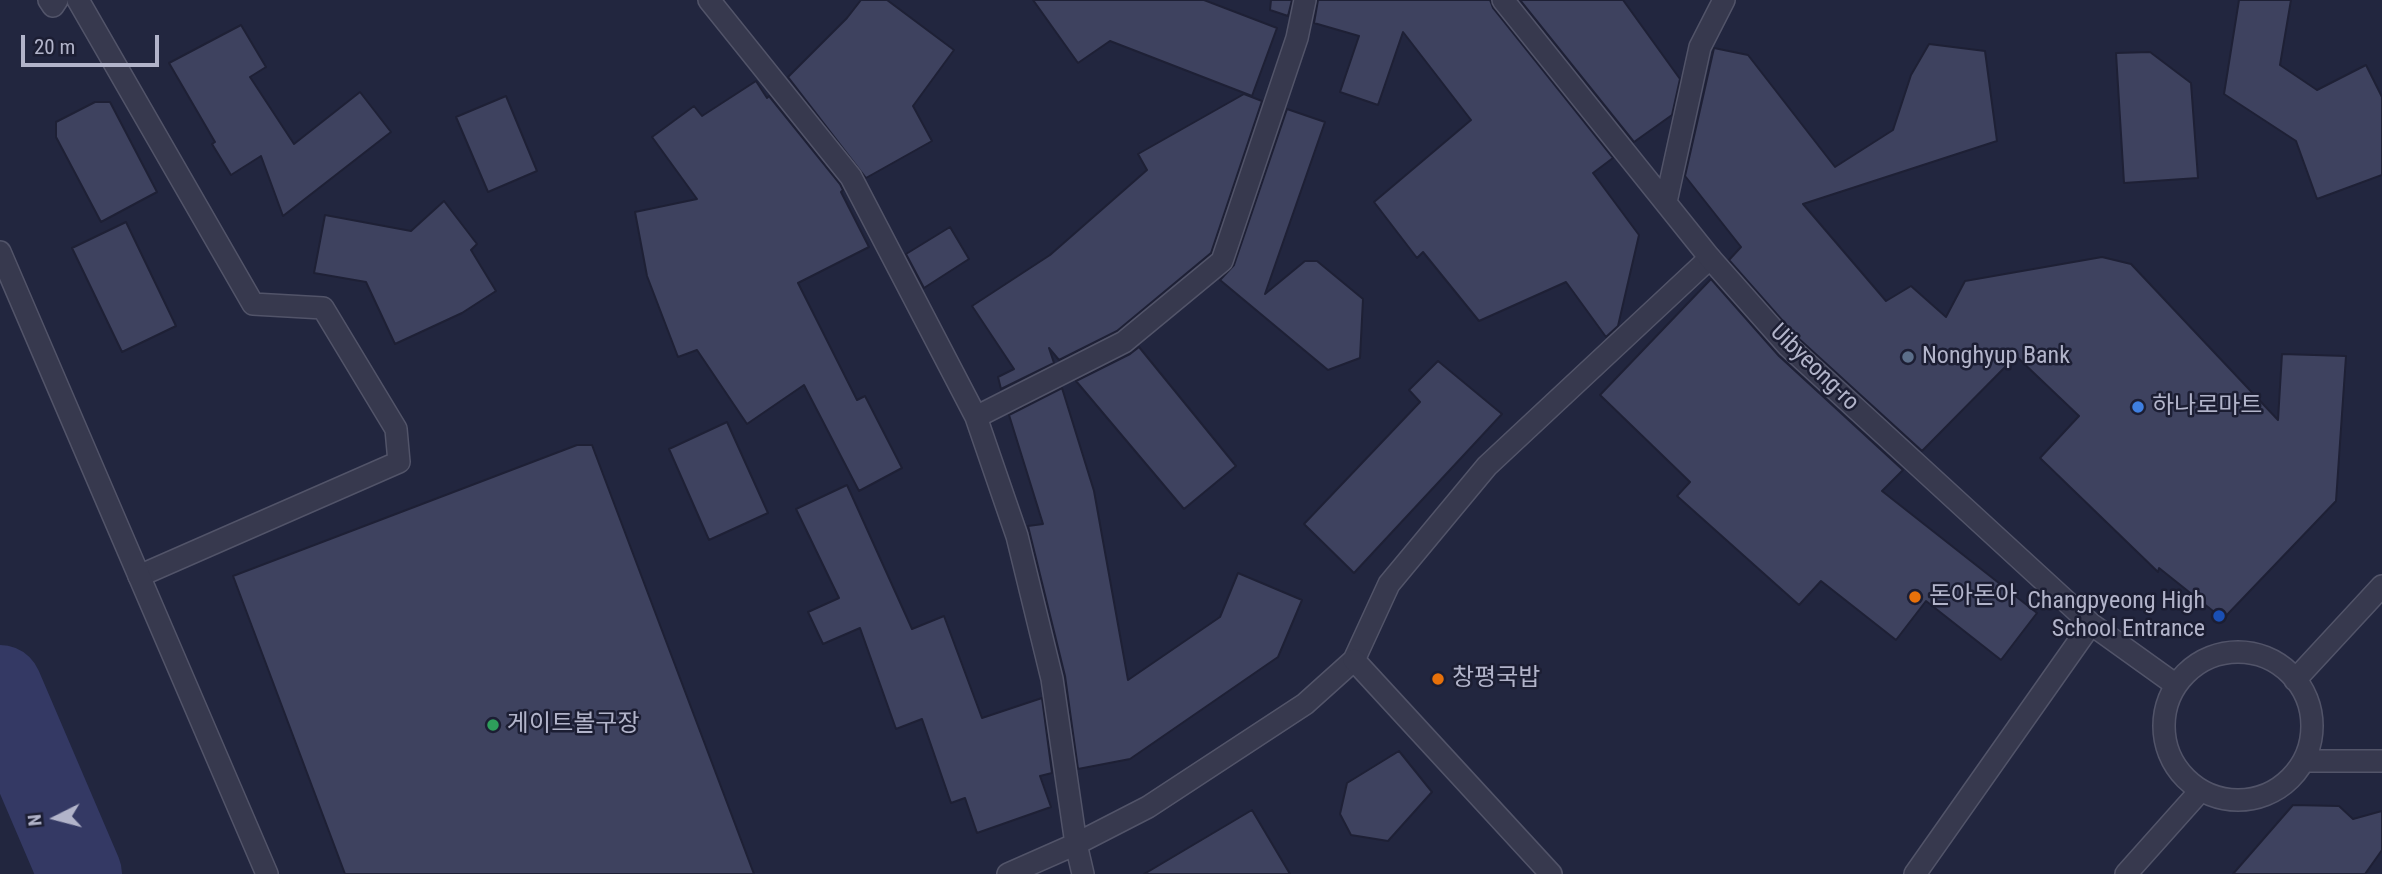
<!DOCTYPE html>
<meta charset="utf-8">
<style>
body{margin:0}
#map{position:relative;width:2382px;height:874px;overflow:hidden;background:#22263f;font-family:"Roboto Condensed",sans-serif}
canvas{display:block}
.north{position:absolute;left:21px;top:783px;width:70px;height:70px;-webkit-text-stroke:5px #1c1e33;paint-order:stroke;rotate:264deg;font-size:19px;font-weight:700;line-height:28px;text-align:center;color:#b2b4ca}
.north::after{content:'';display:block;margin:auto;width:24px;height:32px;background:#b2b4ca;clip-path:polygon(50% 0,100% 100%,50% 72%,0 100%)}
.scale{position:absolute;left:21px;top:35px;width:138px;height:32px;box-sizing:border-box;border:4px solid #b2b4ca;border-top:0;padding-left:9px;font-size:21px;line-height:24px;white-space:nowrap;color:#b2b4ca;-webkit-text-stroke:5px #1c1e33;paint-order:stroke}
</style>
<div id="map">
<canvas width="2382" height="874"></canvas>
<div class="north">N</div>
<div class="scale">20 m</div>
</div>
<script>
const ctx = document.querySelector('canvas').getContext('2d');
ctx.lineJoin = 'round';
function toPath(rows) {
  const path = new Path2D();
  for (const r of rows) {
    if (r.length === 3) {
      path.moveTo(r[0] + r[2], r[1]);
      path.arc(r[0], r[1], r[2], 0, 2 * Math.PI);
      continue;
    }
    path.moveTo(r[0], r[1]);
    for (let i = 2; i < r.length; i += 2) path.lineTo(r[i], r[i + 1]);
  }
  return path;
}
function stroke(path, color, width, dash) {
  ctx.strokeStyle = color;
  ctx.lineWidth = width;
  ctx.lineCap = dash ? 'butt' : 'round';
  ctx.setLineDash(dash || []);
  ctx.stroke(path);
}
function fill(path, color) {
  ctx.fillStyle = color;
  ctx.fill(path, 'evenodd');
}
function write(font, color, halo, rows, align = 'center') {
  ctx.font = font + ' "Roboto Condensed","Noto Sans KR",sans-serif';
  ctx.lineWidth = 5;
  ctx.setLineDash([]);
  ctx.textBaseline = 'middle';
  ctx.strokeStyle = halo;
  ctx.fillStyle = color;
  for (const [text, x, y, turn = 0] of rows) {
    ctx.save();
    ctx.translate(x, y);
    ctx.rotate((+turn || 0) * Math.PI / 180);
    ctx.textAlign = isNaN(turn) ? turn : align;
    if (halo) ctx.strokeText(text, 0, 0);
    ctx.fillText(text, 0, 0);
    ctx.restore();
  }
}
stroke(toPath([
 [0,687,80,874]
]), '#343964', 84);
const building = toPath([
 [861,0,887,0,954,50,913,106,932,141,866,178,788,77,847,18,861,0],
 [1033,0,1204,0,1277,28,1252,96,1110,41,1078,63,1033,0],
 [1271,0,1292,0,1288,16,1270,10,1271,0],
 [1318,0,1490,0,1493,8,1613,158,1593,173,1639,235,1618,326,1606,337,1566,282,1479,321,1423,252,1417,258,1374,202,1471,120,1403,32,1378,105,1340,92,1359,36,1314,23,1318,0],
 [1520,0,1623,0,1680,79,1672,115,1634,142,1520,0],
 [2239,0,2291,0,2280,65,2317,90,2366,65,2382,97,2382,175,2317,199,2296,141,2224,94,2239,0],
 [241,25,266,67,250,77,294,144,360,92,391,132,283,216,261,156,231,175,212,144,215,142,169,63,241,25],
 [1929,44,1985,51,1997,141,1803,204,1886,301,1911,286,1946,317,1965,281,2102,257,2131,264,2278,420,2282,354,2346,356,2336,501,2223,619,2159,568,2158,572,2040,458,2079,416,2016,356,1922,451,1797,337,1729,260,1741,247,1685,176,1714,48,1748,55,1835,167,1893,130,1911,75,1929,44],
 [2150,52,2191,83,2198,178,2124,183,2116,53,2150,52],
 [756,81,767,98,769,96,840,184,843,190,841,192,869,247,798,283,857,400,865,396,902,468,859,491,804,385,747,424,697,350,678,357,647,276,635,212,697,199,652,137,694,106,702,116,756,81],
 [1244,94,1262,101,1211,253,1117,331,1059,360,1049,348,1054,363,1001,389,998,377,1014,369,972,306,1050,255,1147,170,1138,154,1244,94],
 [506,96,537,171,488,192,456,117,506,96],
 [95,102,110,102,157,192,101,222,56,137,56,122,95,102],
 [1287,109,1325,122,1265,294,1305,261,1317,261,1363,299,1360,358,1328,370,1220,280,1234,265,1287,109],
 [444,201,477,244,471,250,496,291,462,313,395,344,366,282,314,273,325,215,411,231,444,201],
 [126,222,176,326,122,352,72,248,126,222],
 [950,227,969,259,924,288,906,254,950,227],
 [1711,279,1779,356,1903,470,1882,491,2037,613,2001,660,1926,601,1896,640,1821,581,1799,605,1677,496,1690,482,1600,395,1711,279],
 [1139,347,1236,466,1184,509,1076,381,1130,354,1139,347],
 [1438,361,1502,414,1354,573,1304,524,1420,402,1409,390,1438,361],
 [1062,388,1094,491,1128,680,1220,617,1238,573,1302,600,1278,657,1130,759,1078,769,1065,676,1028,526,1043,524,1009,415,1062,388],
 [727,422,768,513,709,540,669,449,727,422],
 [577,445,592,445,754,874,345,874,233,576,577,445],
 [847,485,912,629,944,616,982,718,1042,698,1052,773,1040,776,1051,807,977,833,965,798,951,803,922,719,896,729,860,628,823,644,808,612,839,598,796,509,847,485],
 [1399,751,1432,792,1388,841,1351,835,1340,814,1347,783,1399,751],
 [2293,805,2339,806,2353,819,2382,811,2382,850,2365,874,2233,874,2293,805],
 [1252,810,1290,874,1144,874,1252,810]
]);
fill(building, '#3e425f');
stroke(building, '#1e2035', 2);
const lane = toPath([
 [49,0,53,6,57,0],
 [78,0,253,304,323,308,396,429,399,462,139,576],
 [709,0,851,177,976,417,1017,536,1052,679,1076,844,1083,874],
 [976,417,1124,342,1222,261,1297,38,1305,0],
 [1008,874,1076,844,1148,807,1305,704,1354,660,1389,584,1487,466,1710,258]
]);
const street = toPath([
 [1503,0,1710,258,1788,346,2091,624,2176,685],
 [1666,202,1700,47,1724,0],
 [0,252,267,874],
 [2238,726,74],
 [1354,660,1551,874],
 [2295,680,2382,586],
 [2304,761,2382,761],
 [1915,874,2091,624],
 [2126,874,2201,790]
]);
stroke(lane, '#525469', 24);
stroke(street, '#525469', 24);
stroke(lane, '#37394e', 21);
stroke(street, '#37394e', 21);
for (const [x, y, r, color] of [
 [1908,357,7,"#5c6f8a"],
 [2138,407,7,"#3f7fe0"],
 [1915,597,7,"#e8710a"],
 [2219,616,7,"#1a4fb4"],
 [1438,679,7,"#e8710a"],
 [493,725,7,"#2e9e5b"]
]) {
  const dot = new Path2D();
  dot.arc(x, y, r, 0, 2 * Math.PI);
  ctx.fillStyle = color;
  ctx.fill(dot);
  stroke(dot, '#1c1e33', 2.5);
}
write('24px', '#b2b4ca', '#1c1e33', [
 ["Nonghyup Bank",1922,357],
 ["하나로마트",2152,407],
 ["돈아돈아",1929,597],
 ["Changpyeong High",2205,602,"right"],
 ["School Entrance",2205,630,"right"],
 ["창평국밥",1452,679],
 ["게이트볼구장",507,725]
], 'left');
write('24px', '#b2b4ca', '#1c1e33', [
 ["Uibyeong-ro",1814,368,44]
]);
</script>
